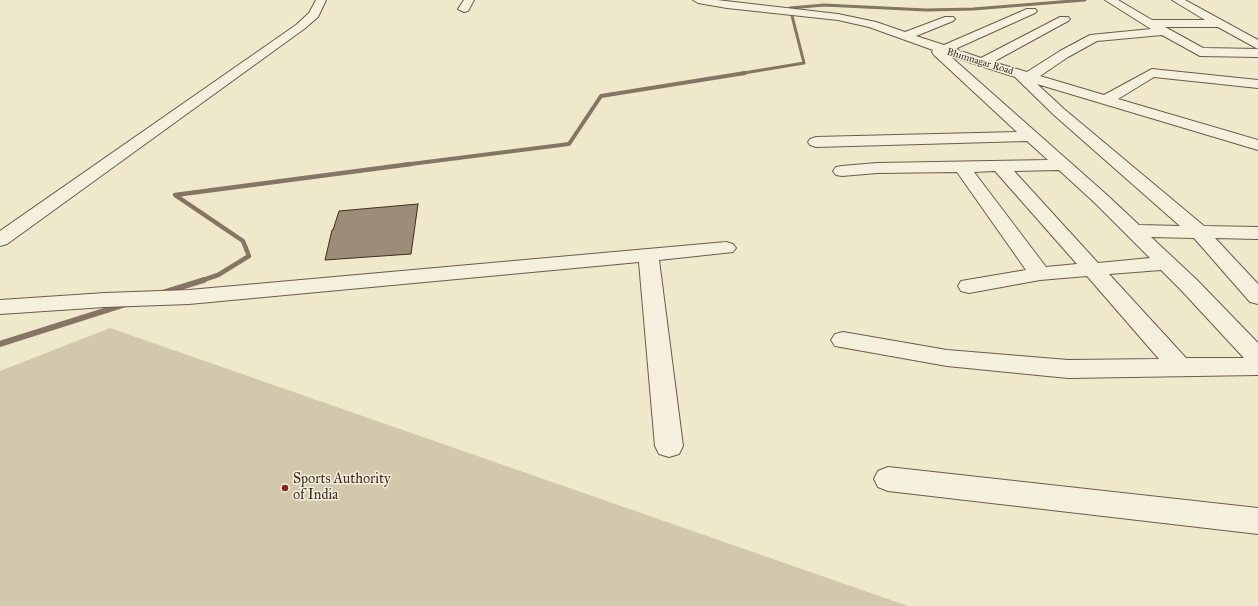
<!DOCTYPE html>
<style>
body{margin:0}
canvas{display:block;background:#f0e8cb}
</style>
<canvas width="1258" height="606"></canvas>
<script>
const ctx = document.querySelector('canvas').getContext('2d');
ctx.lineJoin = 'round';
function fill(path, color) {
  ctx.fillStyle = color;
  ctx.fill(path, 'evenodd');
}
function toPath(rows) {
  const path = new Path2D();
  for (const r of rows) {
    path.moveTo(r[0], r[1]);
    for (let i = 2; i < r.length; i += 2) path.lineTo(r[i], r[i + 1]);
  }
  return path;
}
function stroke(path, color, width, dash) {
  ctx.strokeStyle = color;
  ctx.lineWidth = width;
  ctx.lineCap = dash ? 'butt' : 'round';
  ctx.setLineDash(dash || []);
  ctx.stroke(path);
}
function write(font, color, halo, rows, align = 'center') {
  ctx.font = font + ' "IM FELL Great Primer",serif';
  ctx.lineWidth = 3;
  ctx.setLineDash([]);
  ctx.textBaseline = 'middle';
  ctx.strokeStyle = halo;
  ctx.fillStyle = color;
  for (const [text, x, y, turn = 0] of rows) {
    ctx.save();
    ctx.translate(x, y);
    ctx.rotate((+turn || 0) * Math.PI / 180);
    ctx.textAlign = isNaN(turn) ? turn : align;
    if (halo) ctx.strokeText(text, 0, 0);
    ctx.fillText(text, 0, 0);
    ctx.restore();
  }
}
fill(toPath([
 [110,328,908,606,0,606,0,371]
]), '#d2c8ae');
stroke(toPath([
 [738,74,804,63,790,8,824,5,926,10,973,9,1085,0]
]), '#867564', 3);
stroke(toPath([
 [403,165,569,144,601,96,745,73]
]), '#867564', 4);
stroke(toPath([
 [200,281,218,275,249,256,243,241,175,195,411,164]
]), '#867564', 4.5);
stroke(toPath([
 [162,293,204,280],
 [0,344,126,304]
]), '#867564', 6);
const building = toPath([
 [418,204,411,254,325,260,332,230,333,230,339,211,418,204]
]);
fill(building, '#9c8d79');
stroke(building, '#412a21', 1);
const minor = toPath([
 [316,0,326,0,318,17,304,29,7,244,0,246,0,231,296,25,309,13,316,0],
 [464,0,474,0,468,11,464,12,458,9,464,0],
 [693,0,717,0,838,14,876,22,905,32,945,17,953,17,955,19,953,21,916,36,944,45,1027,9,1035,9,1037,11,1035,13,955,49,981,58,1060,17,1068,17,1070,19,1068,21,993,62,1027,72,1060,51,1090,35,1151,29,1105,0,1118,0,1152,20,1205,20,1172,0,1185,0,1258,40,1258,49,1218,27,1165,27,1203,48,1258,49,1258,57,1200,56,1162,35,1097,41,1068,57,1040,76,1104,95,1152,69,1258,80,1258,88,1154,77,1118,99,1258,140,1258,150,1037,84,1064,109,1204,226,1258,227,1258,239,1215,238,1258,284,1258,304,1250,302,1194,238,1151,237,1197,280,1258,343,1258,375,1068,378,947,366,835,346,831,340,835,334,843,332,947,350,1068,360,1159,359,1087,276,1040,280,969,293,961,291,958,286,961,281,1026,270,957,172,877,173,842,176,836,175,833,171,836,167,842,166,877,163,1048,160,1027,141,816,147,810,145,808,142,810,139,816,137,1017,132,934,55,932,52,933,50,869,27,838,20,727,8,698,3,693,0],
 [950,56,1015,77,1054,115,1180,226,1139,225,1107,195,950,56],
 [1059,170,1095,203,1150,258,1098,263,1014,171,1059,170],
 [995,171,1077,264,1046,267,974,172,995,171],
 [1161,270,1181,290,1244,358,1186,358,1109,274,1161,270],
 [726,242,733,244,736,248,733,252,659,260,683,446,679,454,669,457,659,454,655,446,639,262,189,304,105,307,0,314,0,300,105,293,189,290,726,242],
 [888,467,1258,508,1258,534,888,491,878,487,874,479,878,471,888,467]
]);
stroke(minor, '#6d5a4c', 2);
fill(minor, '#f5f0dd');
for (const [x, y, r, color] of [
 [285,488,4,"#8f2418"]
]) {
  const dot = new Path2D();
  dot.arc(x, y, r, 0, 2 * Math.PI);
  ctx.fillStyle = color;
  ctx.fill(dot);
  stroke(dot, '#f5f0dd', 1.5);
}
write('10px', '#412a21', '#f5f0dd', [
 ["Bhimnagar Road",980,62,17]
]);
write('14px', '#412a21', '#f5f0dd', [
 ["Sports Authority",293,480],
 ["of India",293,496]
], 'left');
</script>
